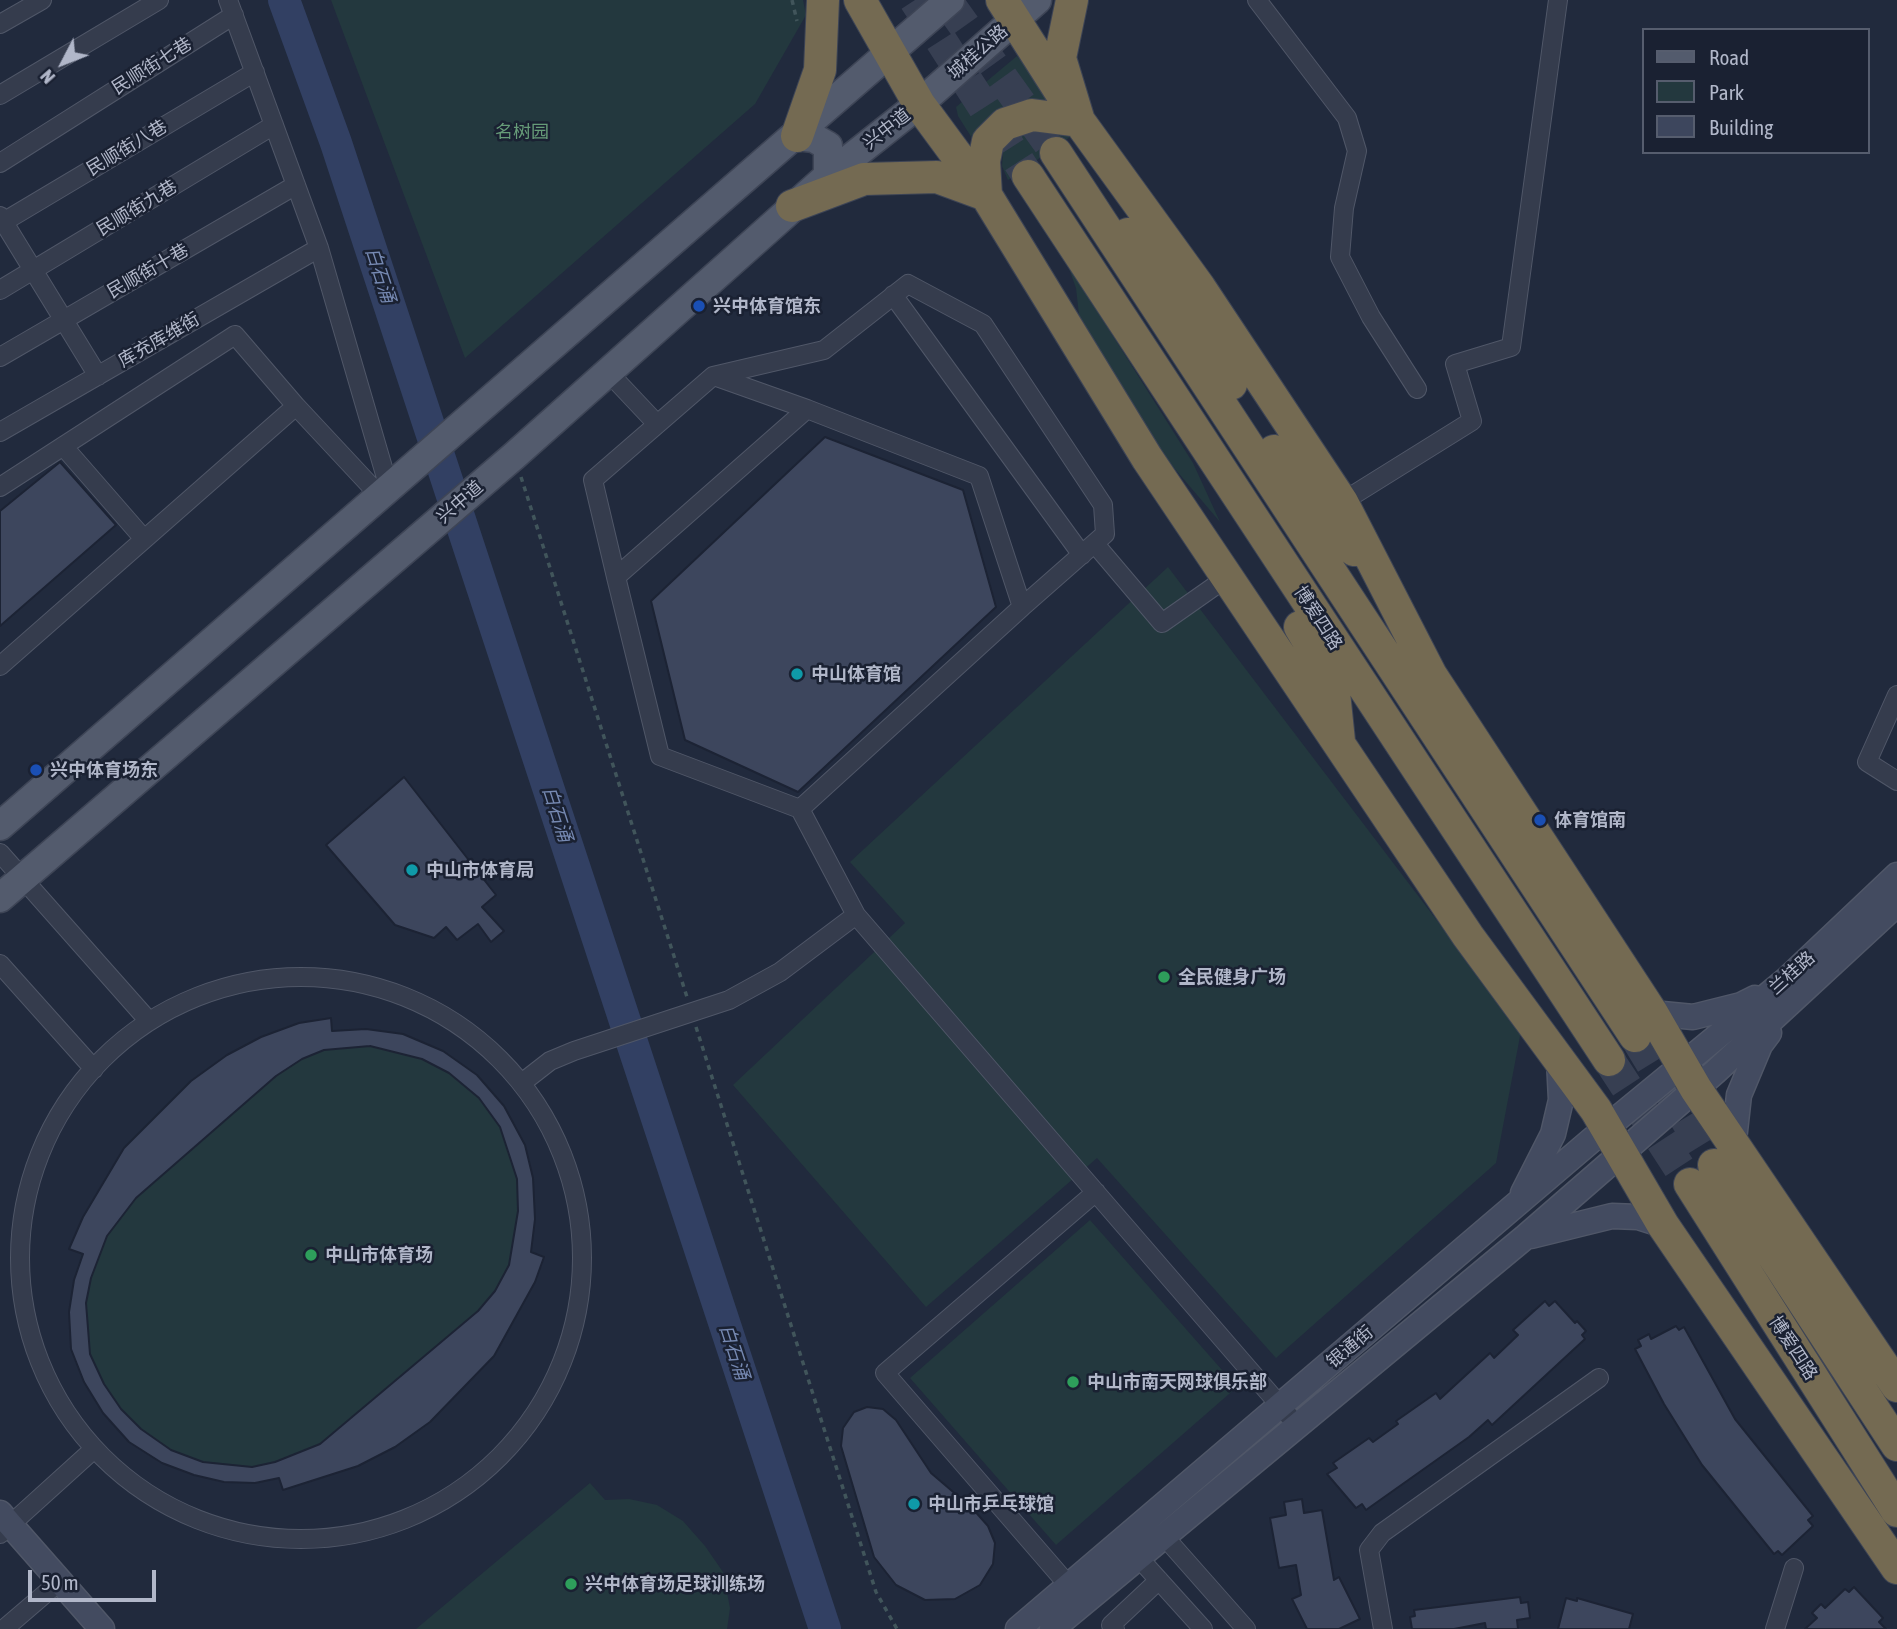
<!DOCTYPE html>
<meta charset="utf-8">
<style>
body{margin:0}
#map{position:relative;width:1897px;height:1629px;overflow:hidden;background:#212a3d;font-family:"Asap Condensed",sans-serif}
canvas{display:block}
.legend{position:absolute;left:1642px;top:28px;width:228px;height:126px;box-sizing:border-box;background:#1a2132;border:2px solid #565d6e;margin:0;padding:9px 12px;list-style:none;font-size:21px;color:#b1b7c9}
.legend li{display:flex;align-items:center;gap:14px;height:35px}
.legend b{width:35px;border:2px solid #565d6e}
.north{position:absolute;left:28px;top:28px;width:70px;height:70px;-webkit-text-stroke:5px #1a2132;paint-order:stroke;rotate:228deg;font-size:19px;font-weight:700;line-height:28px;text-align:center;color:#b1b7c9}
.north::after{content:'';display:block;margin:auto;width:24px;height:32px;background:#b1b7c9;clip-path:polygon(50% 0,100% 100%,50% 72%,0 100%)}
.scale{position:absolute;left:28px;top:1570px;width:128px;height:32px;box-sizing:border-box;border:4px solid #b1b7c9;border-top:0;padding-left:9px;font-size:21px;line-height:24px;white-space:nowrap;color:#b1b7c9;-webkit-text-stroke:5px #1a2132;paint-order:stroke}
</style>
<div id="map">
<canvas width="1897" height="1629"></canvas>
<ul class="legend">
<li><b style="height:9px;background:#535b6d"></b>Road</li>
<li><b style="height:19px;background:#23383e"></b>Park</li>
<li><b style="height:19px;background:#3d465d"></b>Building</li>
</ul>
<div class="north">N</div>
<div class="scale">50 m</div>
</div>
<script>
const ctx = document.querySelector('canvas').getContext('2d');
ctx.lineJoin = 'round';
function fill(path, color) {
  ctx.fillStyle = color;
  ctx.fill(path, 'evenodd');
}
function toPath(rows) {
  const path = new Path2D();
  for (const r of rows) {
    if (r.length === 3) {
      path.moveTo(r[0] + r[2], r[1]);
      path.arc(r[0], r[1], r[2], 0, 2 * Math.PI);
      continue;
    }
    path.moveTo(r[0], r[1]);
    for (let i = 2; i < r.length; i += 2) path.lineTo(r[i], r[i + 1]);
  }
  return path;
}
function stroke(path, color, width, dash) {
  ctx.strokeStyle = color;
  ctx.lineWidth = width;
  ctx.lineCap = dash ? 'butt' : 'round';
  ctx.setLineDash(dash || []);
  ctx.stroke(path);
}
function write(font, color, halo, rows, align = 'center') {
  ctx.font = font + ' "Asap Condensed","Noto Sans SC",sans-serif';
  ctx.lineWidth = 5;
  ctx.setLineDash([]);
  ctx.textBaseline = 'middle';
  ctx.strokeStyle = halo;
  ctx.fillStyle = color;
  for (const [text, x, y, turn = 0] of rows) {
    ctx.save();
    ctx.translate(x, y);
    ctx.rotate((+turn || 0) * Math.PI / 180);
    ctx.textAlign = isNaN(turn) ? turn : align;
    if (halo) ctx.strokeText(text, 0, 0);
    ctx.fillText(text, 0, 0);
    ctx.restore();
  }
}
fill(toPath([
 [331,0,803,0,806,15,755,104,465,358],
 [1017,56,1054,101,982,154,958,116,956,107],
 [1018,129,1067,132,1070,137,1008,180,1002,166,1003,152],
 [1067,263,1193,463,1220,522,1158,449,1079,315,1076,288],
 [1168,567,1521,1031,1496,1163,1276,1358,1097,1158,926,1307,733,1085,905,923,850,862],
 [331,1018,333,1031,366,1029,403,1034,443,1051,477,1075,504,1106,525,1145,533,1178,535,1219,531,1251,544,1257,535,1282,494,1356,430,1422,395,1447,358,1466,283,1490,279,1478,255,1483,224,1482,194,1475,162,1463,129,1442,103,1413,84,1382,71,1349,69,1312,74,1280,82,1254,69,1249,83,1217,124,1148,191,1081,227,1055,261,1037,299,1023],
 [1090,1220,1237,1387,1056,1545,910,1378],
 [590,1483,605,1500,629,1499,657,1505,683,1521,705,1546,723,1572,730,1608,727,1629,416,1629]
]), '#23383e');
stroke(toPath([
 [284,0,336,143,825,1629]
]), '#324063', 32);
const building = toPath([
 [825,437,963,490,996,607,798,792,685,740,651,601,825,437],
 [60,462,116,525,0,626,0,511,60,462],
 [404,777,496,895,482,907,504,931,491,942,478,924,457,940,446,927,434,938,395,925,326,845,404,777],
 [331,1018,332,1031,366,1029,403,1034,443,1051,477,1075,504,1106,525,1145,533,1178,535,1219,531,1252,544,1257,535,1282,494,1356,430,1422,395,1447,358,1466,283,1490,279,1478,255,1483,224,1482,194,1475,162,1463,129,1442,103,1413,84,1382,71,1349,69,1312,74,1280,83,1254,69,1249,83,1217,124,1148,191,1081,227,1055,261,1037,299,1023,331,1018],
 [370,1046,422,1059,449,1073,479,1098,500,1127,517,1179,518,1211,509,1265,495,1291,478,1311,320,1444,275,1462,252,1467,203,1462,171,1450,141,1429,121,1409,104,1384,90,1354,86,1303,91,1278,107,1236,136,1198,276,1076,302,1059,324,1050,370,1046],
 [1545,1301,1549,1306,1555,1301,1575,1323,1577,1321,1586,1331,1582,1335,1585,1339,1492,1425,1488,1420,1469,1437,1366,1510,1362,1504,1356,1508,1327,1474,1337,1468,1333,1463,1369,1438,1373,1442,1398,1424,1396,1421,1436,1393,1440,1399,1490,1353,1494,1358,1518,1335,1513,1330,1545,1301],
 [1676,1326,1679,1330,1684,1327,1735,1419,1813,1516,1808,1520,1813,1526,1782,1555,1778,1551,1774,1554,1702,1465,1664,1404,1635,1349,1641,1346,1638,1340,1649,1334,1651,1339,1676,1326],
 [867,1407,883,1409,896,1420,931,1473,972,1508,988,1526,995,1543,993,1564,980,1585,955,1599,925,1600,896,1585,874,1557,841,1446,843,1428,854,1412,867,1407],
 [1302,1499,1304,1513,1322,1510,1334,1580,1339,1577,1360,1619,1339,1629,1307,1629,1292,1599,1301,1595,1296,1565,1279,1568,1270,1518,1286,1515,1284,1502,1302,1499],
 [1854,1587,1883,1618,1879,1622,1886,1629,1805,1629,1817,1618,1812,1613,1821,1604,1825,1608,1845,1589,1849,1592,1854,1587],
 [1520,1597,1521,1603,1528,1602,1530,1618,1517,1620,1518,1629,1486,1629,1485,1623,1454,1629,1412,1629,1410,1617,1415,1616,1414,1610,1520,1597],
 [1566,1598,1577,1601,1577,1598,1633,1614,1629,1629,1558,1629,1566,1598]
]);
fill(building, '#3d465d');
stroke(building, '#1c2334', 2);
stroke(toPath([
 [915,0,1028,176],
 [946,0,1056,153],
 [1635,1036,1714,1165],
 [1609,1060,1690,1184]
]), '#373f52', 32, [32, 16]);
const street = toPath([
 [228,0,319,248,389,488],
 [1257,0,1347,118,1357,151,1344,208,1340,257,1371,317,1417,389],
 [0,24,42,0],
 [0,95,159,0],
 [0,163,234,15],
 [0,216,98,376],
 [0,224,255,72],
 [0,290,274,125],
 [893,295,1082,555],
 [0,357,296,185],
 [608,372,657,424],
 [714,376,807,409],
 [0,432,319,248],
 [63,446,144,539],
 [0,487,235,335,296,406],
 [1342,502,1472,421,1455,364,1511,347,1558,0],
 [1095,544,1162,623,1229,576],
 [616,577,593,480,713,376,824,350,908,284,983,324,1103,505,1105,534,1022,607],
 [0,666,296,406,380,496],
 [1897,695,1867,762,1897,781],
 [800,809,1022,607,979,476,807,409,616,577,660,756,800,809,856,915],
 [0,853,148,1020],
 [0,964,94,1069],
 [301,1258,281],
 [523,1082,550,1061,574,1051,729,1000,780,972,856,915,1296,1424],
 [0,1534,94,1449],
 [1163,1535,1246,1629],
 [1138,1557,1203,1629],
 [1076,1594,885,1373,1096,1192],
 [4,1629,60,1581],
 [1115,1629,1111,1625,1159,1580],
 [1383,1629,1369,1550,1382,1533,1599,1378],
 [1775,1629,1794,1568]
]);
const secondary = toPath([
 [1652,1013,1693,1017,1741,1005,1755,998],
 [1734,1140,1739,1095,1760,1045,1769,1033],
 [1523,1193,1553,1134,1561,1100,1559,1060],
 [1531,1236,1612,1216,1638,1217,1663,1225],
 [0,1513,102,1629],
 [1018,1629,1607,1127,1786,980,1897,875],
 [1052,1629,1524,1238,1715,1072,1897,904]
]);
const primary = toPath([
 [797,136,814,138,828,146,828,176],
 [0,826,950,0],
 [0,898,514,456,828,176,919,104,1037,0]
]);
const highway = toPath([
 [860,0,919,104,986,195,1147,458,1468,936,1596,1110,1663,1225,1897,1568],
 [1002,0,1079,121,1200,288,1342,502,1431,675,1652,1013,1696,1089,1897,1386],
 [797,136,820,70,823,0],
 [1056,153,1635,1036],
 [1028,176,1609,1060],
 [792,206,864,179,937,177,986,195,984,161,988,141,1005,124,1032,115,1079,121,1060,58,1072,0],
 [1128,234,1169,284,1231,384],
 [1274,451,1354,550],
 [1300,627,1333,683,1339,741],
 [1714,1165,1897,1445],
 [1690,1184,1897,1511]
]);
stroke(street, '#505768', 20);
stroke(secondary, '#505768', 27);
stroke(primary, '#3e4556', 31);
stroke(highway, '#3d4455', 34);
stroke(toPath([
 [792,0,797,21],
 [521,477,687,997],
 [696,1027,876,1592,897,1629]
]), '#41555b', 3.5, [5, 5]);
stroke(street, '#353c4d', 18);
stroke(secondary, '#434b60', 24);
stroke(primary, '#535b6d', 28);
stroke(highway, '#746a52', 32);
for (const [x, y, r, color] of [
 [699,306,7,"#1a4fb4"],
 [797,674,7,"#0f9aa8"],
 [36,770,7,"#1a4fb4"],
 [1540,820,7,"#1a4fb4"],
 [412,870,7,"#0f9aa8"],
 [1164,977,7,"#2e9e5b"],
 [311,1255,7,"#2e9e5b"],
 [1073,1382,7,"#2e9e5b"],
 [914,1504,7,"#0f9aa8"],
 [571,1584,7,"#2e9e5b"]
]) {
  const dot = new Path2D();
  dot.arc(x, y, r, 0, 2 * Math.PI);
  ctx.fillStyle = color;
  ctx.fill(dot);
  stroke(dot, '#1a2132', 2.5);
}
write('18px', '#b1b7c9', '#1a2132', [
 ["城桂公路",978,52,-41],
 ["民顺街七巷",152,66,-32],
 ["兴中道",887,129,-38],
 ["民顺街八巷",127,148,-31],
 ["民顺街九巷",137,208,-31],
 ["民顺街十巷",148,271,-30],
 ["库充库维街",159,340,-30],
 ["兴中道",460,502,-41],
 ["博爱四路",1318,618,57],
 ["兰桂路",1792,973,-42],
 ["银通街",1350,1347,-40],
 ["博爱四路",1793,1348,57]
]);
write('18px', '#669b78', '#1a2132', [
 ["名树园",522,132]
]);
write('bold 18px', '#b1b7c9', '#1a2132', [
 ["兴中体育馆东",713,306],
 ["中山体育馆",811,674],
 ["兴中体育场东",50,770],
 ["体育馆南",1554,820],
 ["中山市体育局",426,870],
 ["全民健身广场",1178,977],
 ["中山市体育场",325,1255],
 ["中山市南天网球俱乐部",1087,1382],
 ["中山市乒乓球馆",928,1504],
 ["兴中体育场足球训练场",585,1584]
], 'left');
write('italic 19px', '#7689b2', '#1a2132', [
 ["白石涌",380,275,72],
 ["白石涌",557,814,72],
 ["白石涌",734,1352,72]
]);
</script>
